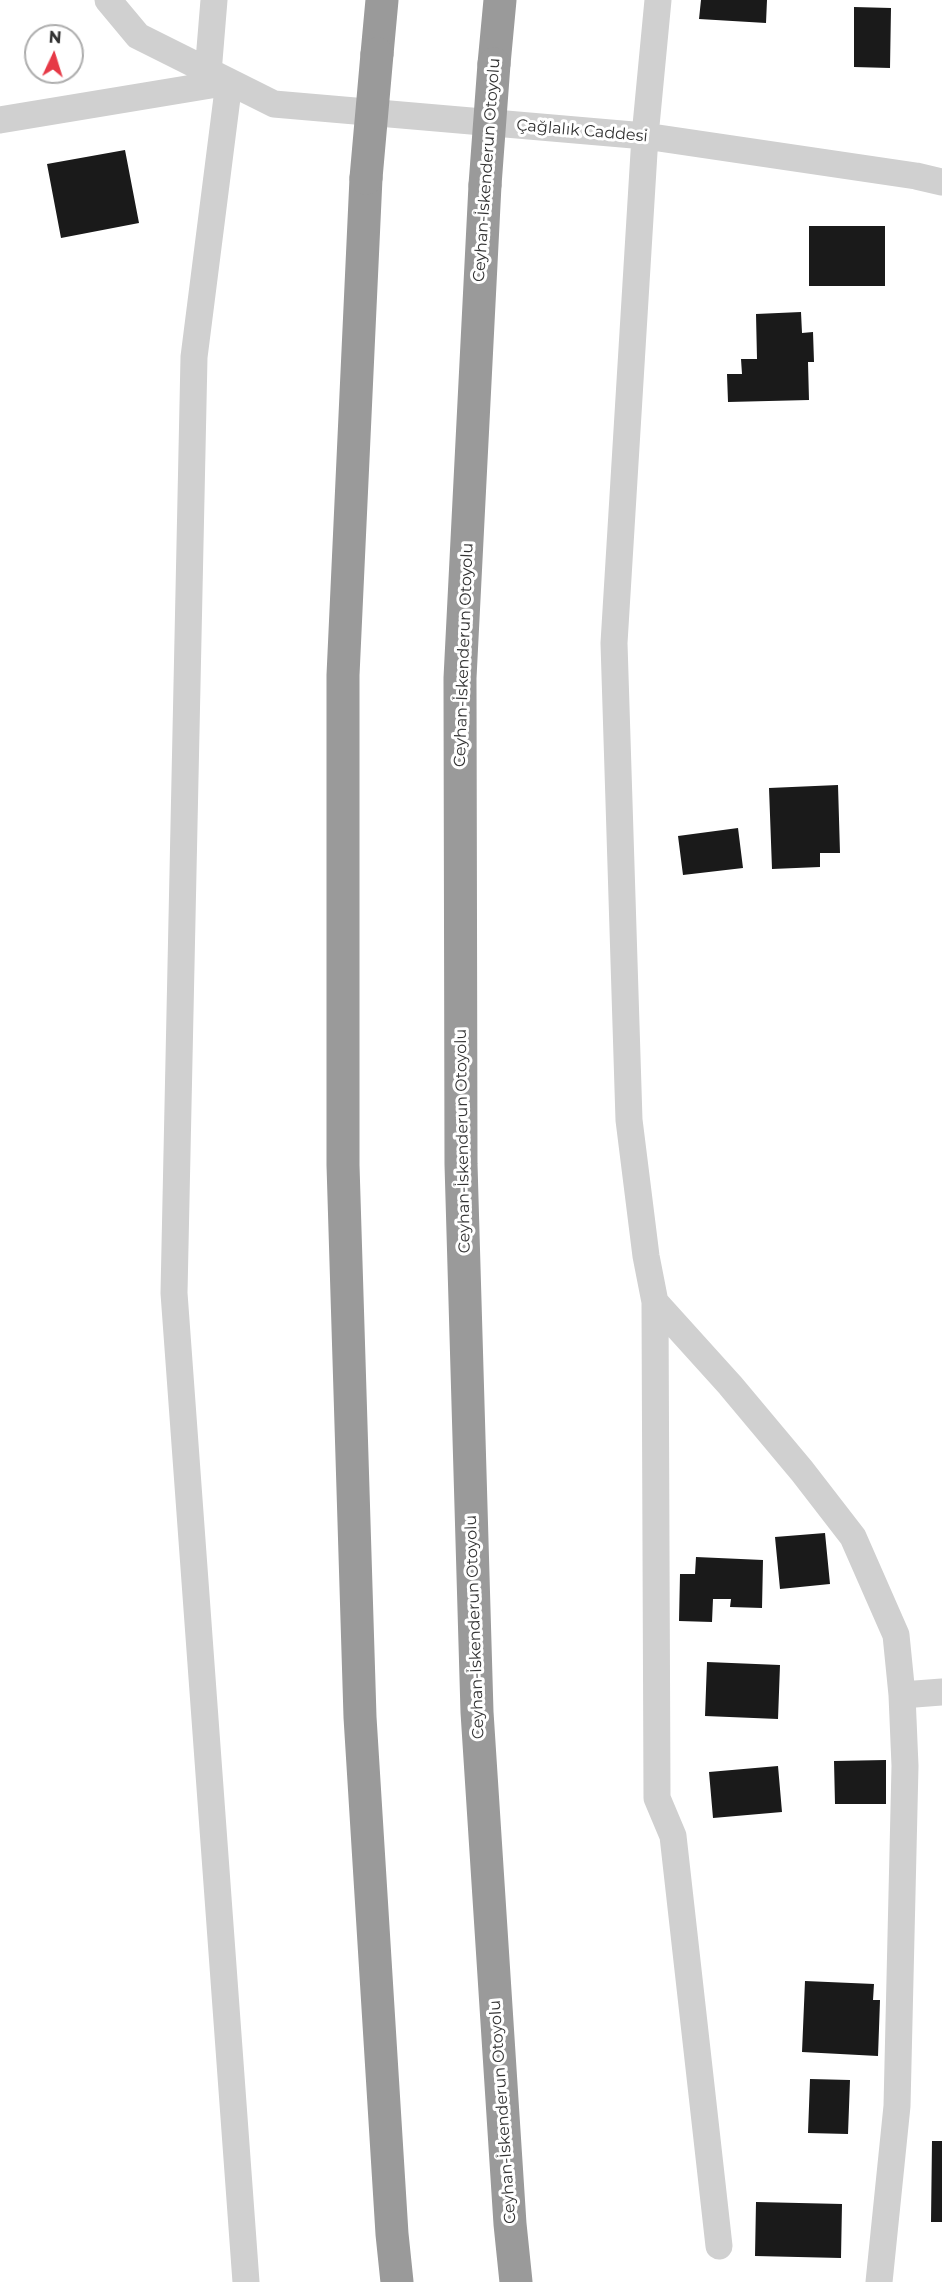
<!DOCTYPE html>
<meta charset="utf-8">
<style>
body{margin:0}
#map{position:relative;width:942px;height:2282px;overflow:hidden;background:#fff;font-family:Montserrat,sans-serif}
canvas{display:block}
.north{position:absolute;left:24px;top:24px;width:60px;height:60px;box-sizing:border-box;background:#fff;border:2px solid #adadad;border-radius:50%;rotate:4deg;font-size:16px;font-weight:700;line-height:24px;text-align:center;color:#333}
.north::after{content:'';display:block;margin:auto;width:21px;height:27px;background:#e63946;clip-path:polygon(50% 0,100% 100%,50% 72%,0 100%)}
</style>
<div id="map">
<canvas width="942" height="2282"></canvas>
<div class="north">N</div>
</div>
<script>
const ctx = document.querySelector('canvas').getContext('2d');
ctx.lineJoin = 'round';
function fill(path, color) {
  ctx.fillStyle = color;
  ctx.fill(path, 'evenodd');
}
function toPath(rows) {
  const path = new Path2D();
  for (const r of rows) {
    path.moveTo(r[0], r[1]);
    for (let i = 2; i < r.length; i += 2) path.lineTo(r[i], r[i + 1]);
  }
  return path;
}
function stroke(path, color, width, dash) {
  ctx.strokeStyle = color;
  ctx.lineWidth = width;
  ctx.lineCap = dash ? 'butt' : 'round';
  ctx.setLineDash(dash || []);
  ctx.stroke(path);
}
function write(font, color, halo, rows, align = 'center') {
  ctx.font = font + ' Montserrat,sans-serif';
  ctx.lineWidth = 6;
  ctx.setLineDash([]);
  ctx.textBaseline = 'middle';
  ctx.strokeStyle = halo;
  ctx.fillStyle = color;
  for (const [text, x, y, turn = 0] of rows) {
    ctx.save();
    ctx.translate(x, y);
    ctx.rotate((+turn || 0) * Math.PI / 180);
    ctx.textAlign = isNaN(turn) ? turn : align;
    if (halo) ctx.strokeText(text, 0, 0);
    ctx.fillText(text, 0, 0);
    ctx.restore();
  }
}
fill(toPath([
 [701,0,767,0,766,23,699,19],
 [854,7,891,8,890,68,854,67],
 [125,150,139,223,61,238,47,164],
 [809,226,885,226,885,286,809,286],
 [801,312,802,333,813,332,814,362,808,362,809,400,728,402,727,374,742,374,741,359,757,359,756,314],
 [838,785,840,853,820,853,820,867,772,869,769,788],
 [738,828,743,868,683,875,678,836],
 [825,1533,830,1584,780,1589,775,1537],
 [696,1557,763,1560,762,1608,730,1607,731,1599,713,1599,712,1622,679,1621,680,1574,695,1574],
 [707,1662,780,1665,778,1719,705,1716],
 [886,1760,886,1804,835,1804,834,1761],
 [778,1766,782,1812,713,1818,709,1772],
 [805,1981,874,1984,873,2000,880,2000,878,2056,802,2052],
 [810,2079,850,2080,848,2134,808,2133],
 [932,2141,942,2141,942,2222,931,2222],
 [756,2202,842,2204,841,2258,755,2256]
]), '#1a1a1a');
stroke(toPath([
 [108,0,138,36,274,104,645,136,916,176,942,182],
 [658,0,645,136,614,643,629,1120,646,1256,655,1302,730,1385,802,1471,853,1537,896,1635,902,1695,905,1766,897,2106,879,2282],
 [208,73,214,0],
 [0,120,229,82,194,357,174,1293,246,2282],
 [655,1302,657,1798,673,1836,719,2246],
 [902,1695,942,1692]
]), '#d0d0d0', 27);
stroke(toPath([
 [377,54,382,0],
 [494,64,500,0],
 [366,178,343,675,343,1165,360,1717,392,2234,397,2282],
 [485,185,460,678,461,1164,477,1712,510,2224,516,2282]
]), '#9a9a9a', 33);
stroke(toPath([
 [366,178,377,54],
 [485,185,494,64]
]), '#9a9a9a', 33);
write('16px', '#333', '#fff', [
 ["Çağlalık Caddesi",582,131,5],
 ["Ceyhan-İskenderun Otoyolu",487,170,-86],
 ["Ceyhan-İskenderun Otoyolu",464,655,-88],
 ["Ceyhan-İskenderun Otoyolu",463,1141,-91],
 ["Ceyhan-İskenderun Otoyolu",475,1627,-92],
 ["Ceyhan-İskenderun Otoyolu",503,2112,-94]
]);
</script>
